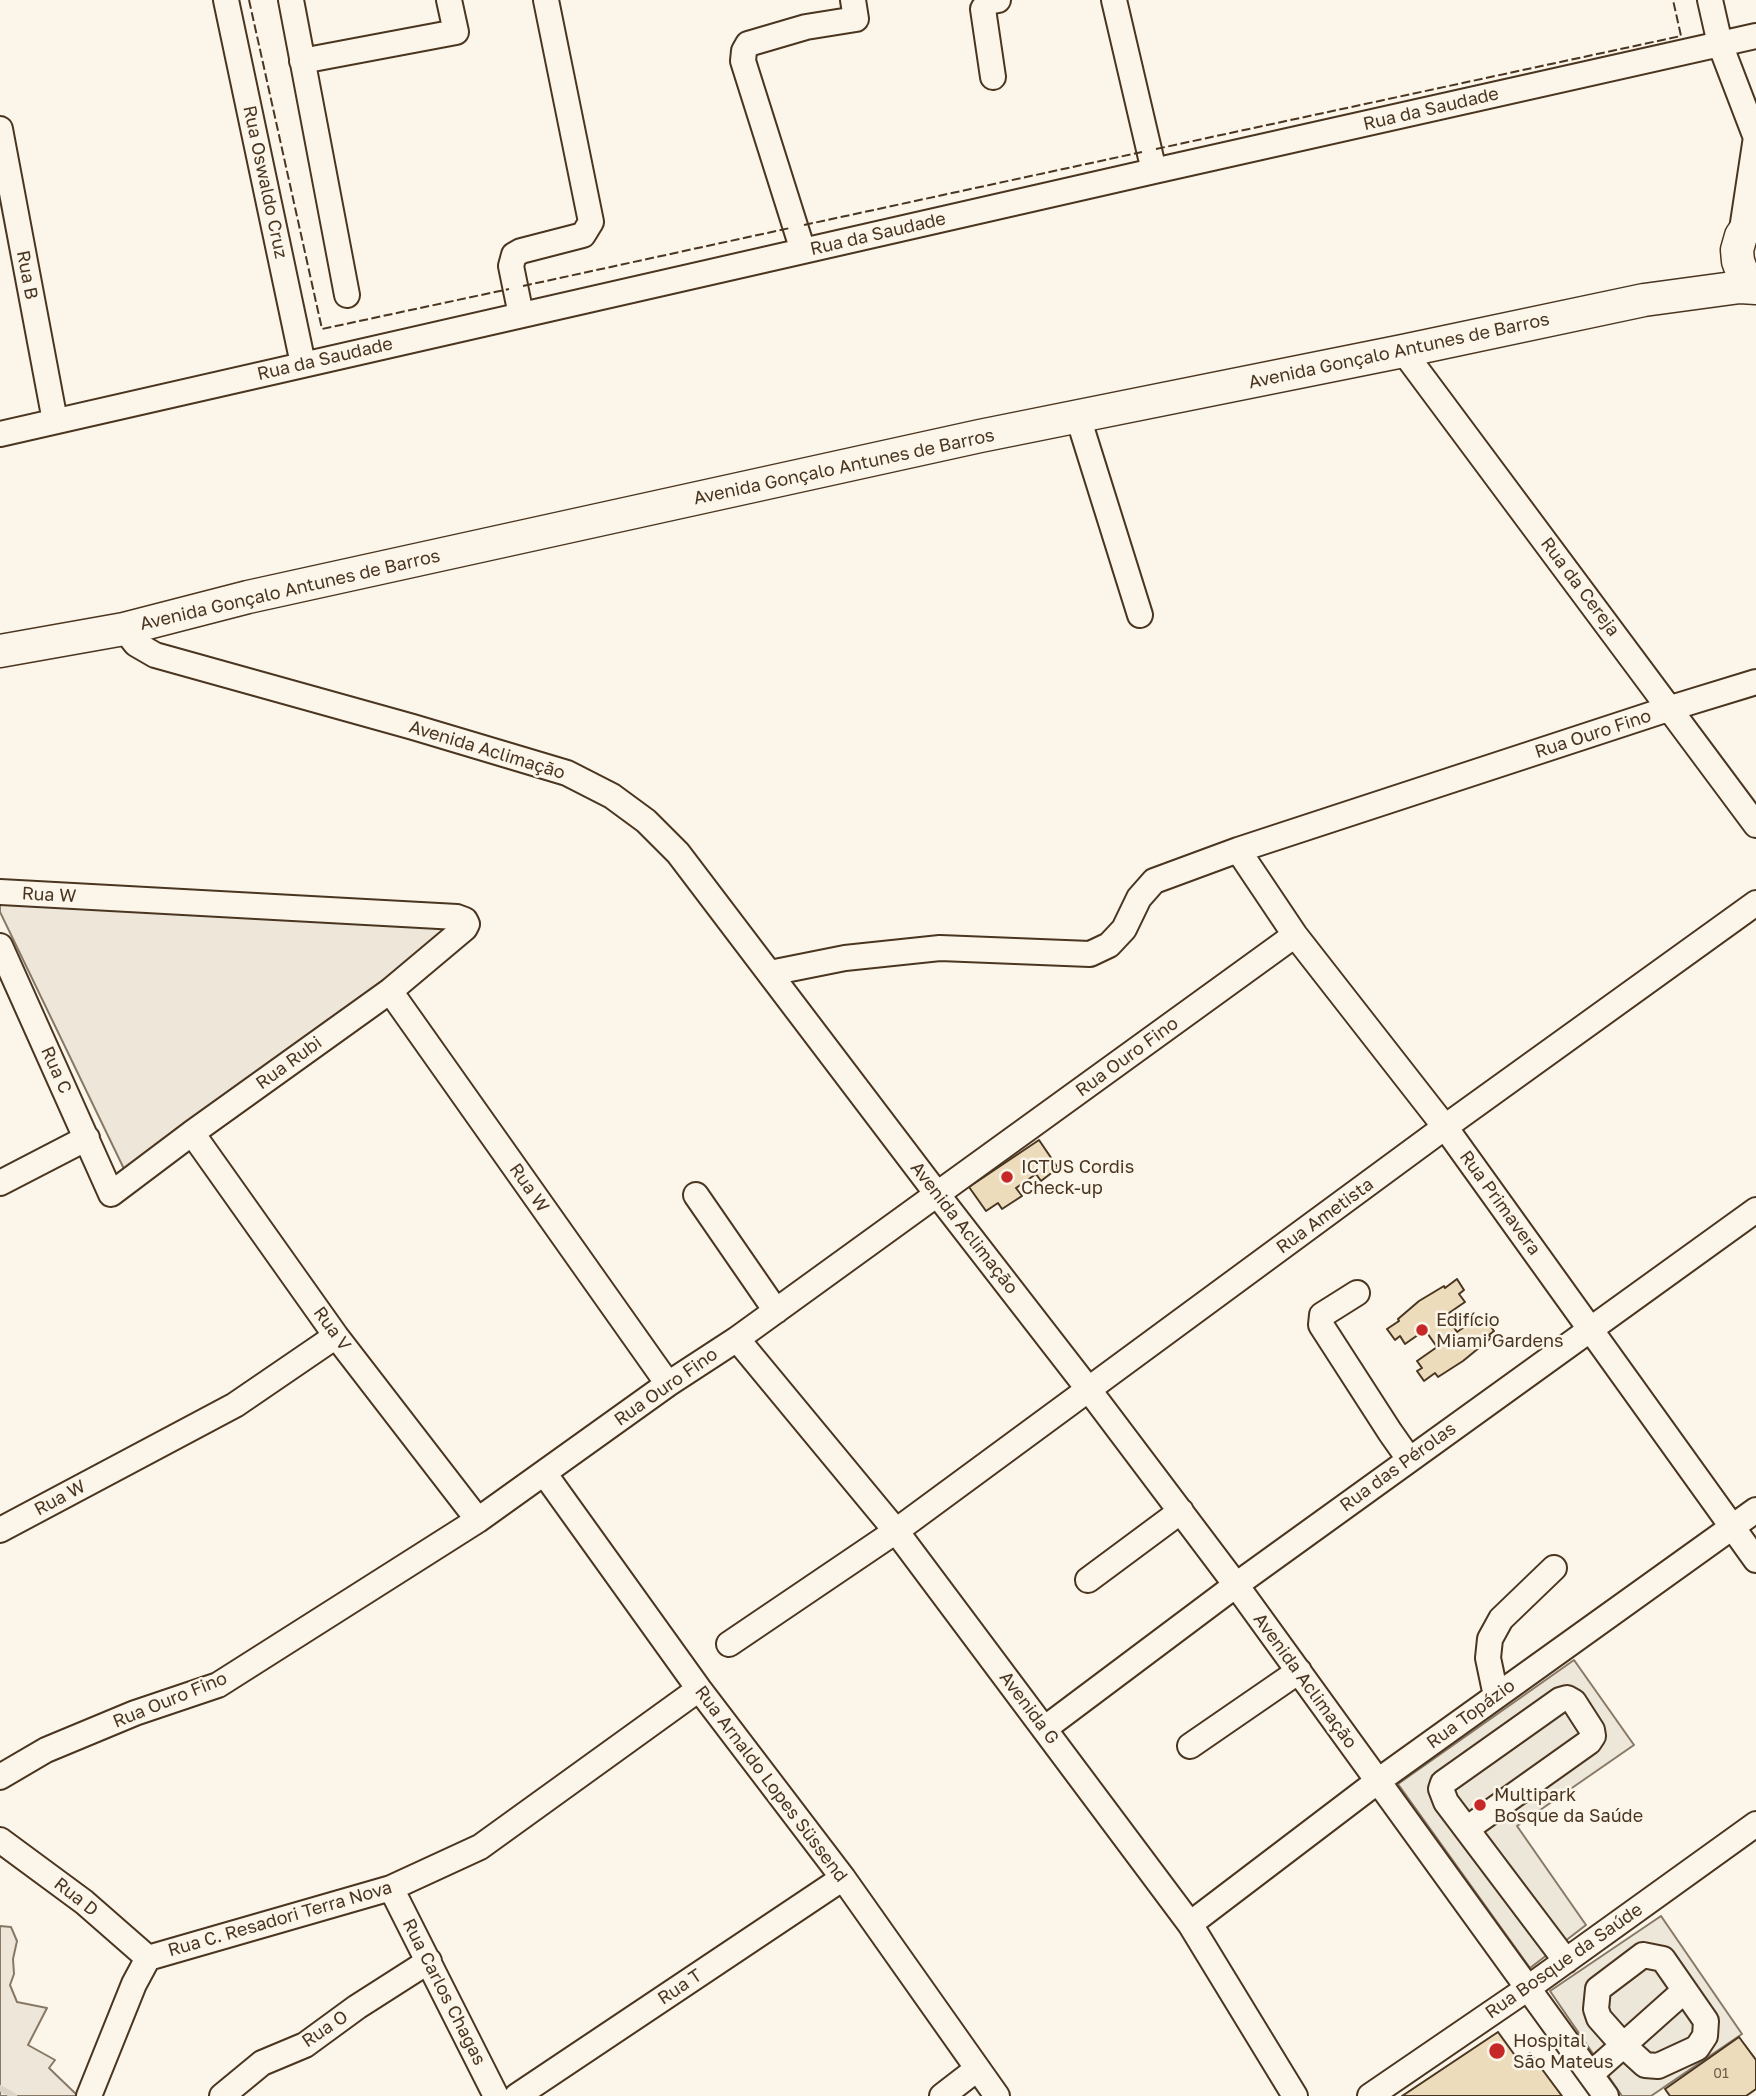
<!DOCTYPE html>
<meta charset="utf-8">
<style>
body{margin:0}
canvas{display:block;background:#fbf6e9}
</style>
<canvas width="1756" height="2096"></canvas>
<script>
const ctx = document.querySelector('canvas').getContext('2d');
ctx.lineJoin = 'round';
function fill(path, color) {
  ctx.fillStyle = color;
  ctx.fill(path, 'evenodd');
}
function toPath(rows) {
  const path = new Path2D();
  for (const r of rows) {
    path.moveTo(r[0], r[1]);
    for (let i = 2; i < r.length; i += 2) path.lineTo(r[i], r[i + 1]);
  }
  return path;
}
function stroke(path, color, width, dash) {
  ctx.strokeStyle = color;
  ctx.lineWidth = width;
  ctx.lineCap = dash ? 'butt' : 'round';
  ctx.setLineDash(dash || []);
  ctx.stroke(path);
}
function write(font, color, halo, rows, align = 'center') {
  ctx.font = font + ' "Golos Text",sans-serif';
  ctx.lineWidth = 5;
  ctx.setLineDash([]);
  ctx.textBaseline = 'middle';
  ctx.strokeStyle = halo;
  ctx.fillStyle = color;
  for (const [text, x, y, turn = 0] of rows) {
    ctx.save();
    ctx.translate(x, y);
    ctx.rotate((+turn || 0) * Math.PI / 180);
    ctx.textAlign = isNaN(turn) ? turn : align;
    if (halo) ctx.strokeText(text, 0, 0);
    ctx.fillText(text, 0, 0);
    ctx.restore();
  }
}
const green = toPath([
 [0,899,458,924,126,1173,0,912,0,899],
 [0,1926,11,1927,17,1941,13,1959,14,1974,10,1985,17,2002,47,2008,28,2045,55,2060,49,2068,78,2096,0,2096,0,1926]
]);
fill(green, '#ede6d9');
stroke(green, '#887966', 2);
const parking = toPath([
 [1574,1660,1634,1745,1517,1826,1586,1925,1530,1968,1398,1784,1574,1660],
 [1661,1916,1742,2034,1651,2096,1622,2096,1550,1991,1661,1916]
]);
fill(parking, '#ede7d9');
stroke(parking, '#887966', 2);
stroke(toPath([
 [0,2088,14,2096]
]), '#dcd4c6', 6);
const building = toPath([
 [1039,1140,1058,1168,1041,1181,1036,1174,1016,1188,1022,1196,1002,1209,998,1203,986,1211,969,1187,1039,1140],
 [1457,1279,1464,1290,1459,1294,1465,1302,1446,1315,1457,1332,1477,1318,1481,1325,1487,1321,1494,1331,1489,1335,1491,1338,1463,1361,1438,1377,1435,1373,1424,1381,1417,1371,1422,1368,1417,1361,1437,1347,1425,1330,1405,1344,1400,1336,1395,1340,1387,1329,1399,1321,1398,1319,1419,1301,1444,1286,1445,1288,1457,1279],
 [1498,2032,1519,2061,1530,2053,1562,2096,1402,2096,1498,2032],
 [1739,2037,1756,2060,1756,2089,1746,2096,1670,2096,1665,2089,1739,2037]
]);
fill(building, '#ecdcbc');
stroke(building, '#4a3520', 2);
const minor = toPath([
 [226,0,303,364],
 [291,0,347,295],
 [1114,0,1154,171],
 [1710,0,1720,44,1756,138],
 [302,61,456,32,449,0],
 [993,77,983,9,988,2,998,0],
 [0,129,55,421],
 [1741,236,1756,137],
 [803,251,743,61,744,51,748,44,806,27,856,19,853,0],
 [521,315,511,266,514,255,521,251,583,235,591,222,546,0],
 [1403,351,1756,825],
 [1078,417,1140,615],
 [0,434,1154,171,1756,36],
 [124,629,136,644,155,655,413,727,567,773,612,796,646,821,678,853,937,1194,1089,1390,1236,1585,1606,2096],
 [1238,850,1295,935,1445,1127,1756,1560],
 [0,892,457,917,465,920,467,924,465,928,390,991,192,1133,111,1194,0,946],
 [770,973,845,958,940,948,1090,954,1109,945,1124,929,1139,898,1154,881,1238,850,1671,708,1756,682],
 [390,991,668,1384],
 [192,1133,336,1336,478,1520],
 [0,1183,87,1138],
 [696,1195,776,1311],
 [1357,1293,1322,1315,1321,1325,1390,1432,1409,1459],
 [737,1339,896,1531,1190,1924,1295,2096],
 [544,1473,699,1689,843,1878,997,2096],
 [0,1530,235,1405,336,1336],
 [1088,1580,1181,1511],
 [729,1644,896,1531,1445,1127,1756,903],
 [1496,1696,1488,1658,1490,1639,1501,1619,1554,1568],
 [1044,1729,1236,1585,1756,1210],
 [1190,1746,1299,1671],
 [0,1777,46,1750,135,1713,218,1685,478,1520,668,1384,737,1339,1295,935],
 [1468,1828,1589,1742,1593,1736,1592,1730,1574,1702,1567,1698,1560,1700,1443,1783,1441,1789,1446,1802,1566,1961],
 [0,1840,84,1902,148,1958],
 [391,1888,496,2096],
 [1190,1924,1378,1781,1756,1510],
 [1643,1955,1663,1959,1706,2021,1705,2036,1697,2048,1658,2066,1645,2065,1622,2044,1599,2018,1596,2009,1598,1989,1643,1955],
 [1591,2074,1684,1991],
 [89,2096,134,1984,148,1958,391,1888,480,1847,699,1689],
 [222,2096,262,2063,305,2045,357,2007,429,1961],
 [517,2096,843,1878],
 [942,2096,977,2069],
 [1370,2096,1528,1988,1756,1824]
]);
const major = toPath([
 [1756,220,1748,226,1741,236,1737,250,1738,261,1742,272,1756,286],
 [0,651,124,629,248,597,980,436,1403,351,1644,300,1740,287,1756,288]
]);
stroke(minor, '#4a3520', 28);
stroke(major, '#4a3520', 35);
stroke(minor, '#fbf6e9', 24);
stroke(major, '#fbf6e9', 32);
stroke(toPath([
 [249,0,322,329,509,289],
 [1156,149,1681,36,1673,0],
 [804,225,1142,152],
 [523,286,790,228]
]), '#4a3520', 2, [9, 3.5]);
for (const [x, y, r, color] of [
 [1007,1177,7,"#c62828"],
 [1422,1330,7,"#c62828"],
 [1480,1805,7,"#c62828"],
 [1497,2051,9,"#c62828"]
]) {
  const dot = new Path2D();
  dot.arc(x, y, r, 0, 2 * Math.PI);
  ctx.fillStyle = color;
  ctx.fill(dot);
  stroke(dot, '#fbf6e9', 2.5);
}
write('14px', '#725f47', null, [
 ["01",1721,2074]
]);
write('18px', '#4a3520', '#fbf6e9', [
 ["Rua da Saudade",1431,109,-13],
 ["Rua Oswaldo Cruz",265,182,78],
 ["Rua da Saudade",878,234,-13],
 ["Rua B",27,275,79],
 ["Avenida Gonçalo Antunes de Barros",1399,351,-12],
 ["Rua da Saudade",325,359,-13],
 ["Avenida Gonçalo Antunes de Barros",844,467,-12],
 ["Rua da Cereja",1580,587,53],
 ["Avenida Gonçalo Antunes de Barros",290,590,-13],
 ["Rua Ouro Fino",1593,734,-18],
 ["Avenida Aclimação",487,750,17],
 ["Rua W",49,895,3],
 ["Rua Ouro Fino",1127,1057,-36],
 ["Rua Rubi",289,1063,-36],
 ["Rua C",56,1070,66],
 ["Rua W",529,1188,55],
 ["Rua Primavera",1500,1203,54],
 ["Rua Ametista",1325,1216,-36],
 ["Avenida Aclimação",964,1228,52],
 ["Rua V",332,1329,54],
 ["Rua Ouro Fino",666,1387,-35],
 ["Rua das Pérolas",1398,1467,-36],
 ["Rua W",60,1498,-28],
 ["Avenida Aclimação",1305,1681,54],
 ["Rua Ouro Fino",170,1700,-22],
 ["Avenida G",1029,1708,53],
 ["Rua Topázio",1471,1714,-36],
 ["Rua Arnaldo Lopes Süssend",771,1784,53],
 ["Rua D",76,1897,38],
 ["Rua C. Resadori Terra Nova",280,1919,-16],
 ["Rua Bosque da Saúde",1564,1961,-35],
 ["Rua T",680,1987,-34],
 ["Rua Carlos Chagas",444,1992,63],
 ["Rua O",325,2029,-34]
]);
write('18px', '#4a3520', '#fbf6e9', [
 ["ICTUS Cordis",1021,1167],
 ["Check-up",1021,1188],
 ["Edifício",1436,1320],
 ["Miami Gardens",1436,1341],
 ["Multipark",1494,1795],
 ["Bosque da Saúde",1494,1816],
 ["Hospital",1513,2041],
 ["São Mateus",1513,2062]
], 'left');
</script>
